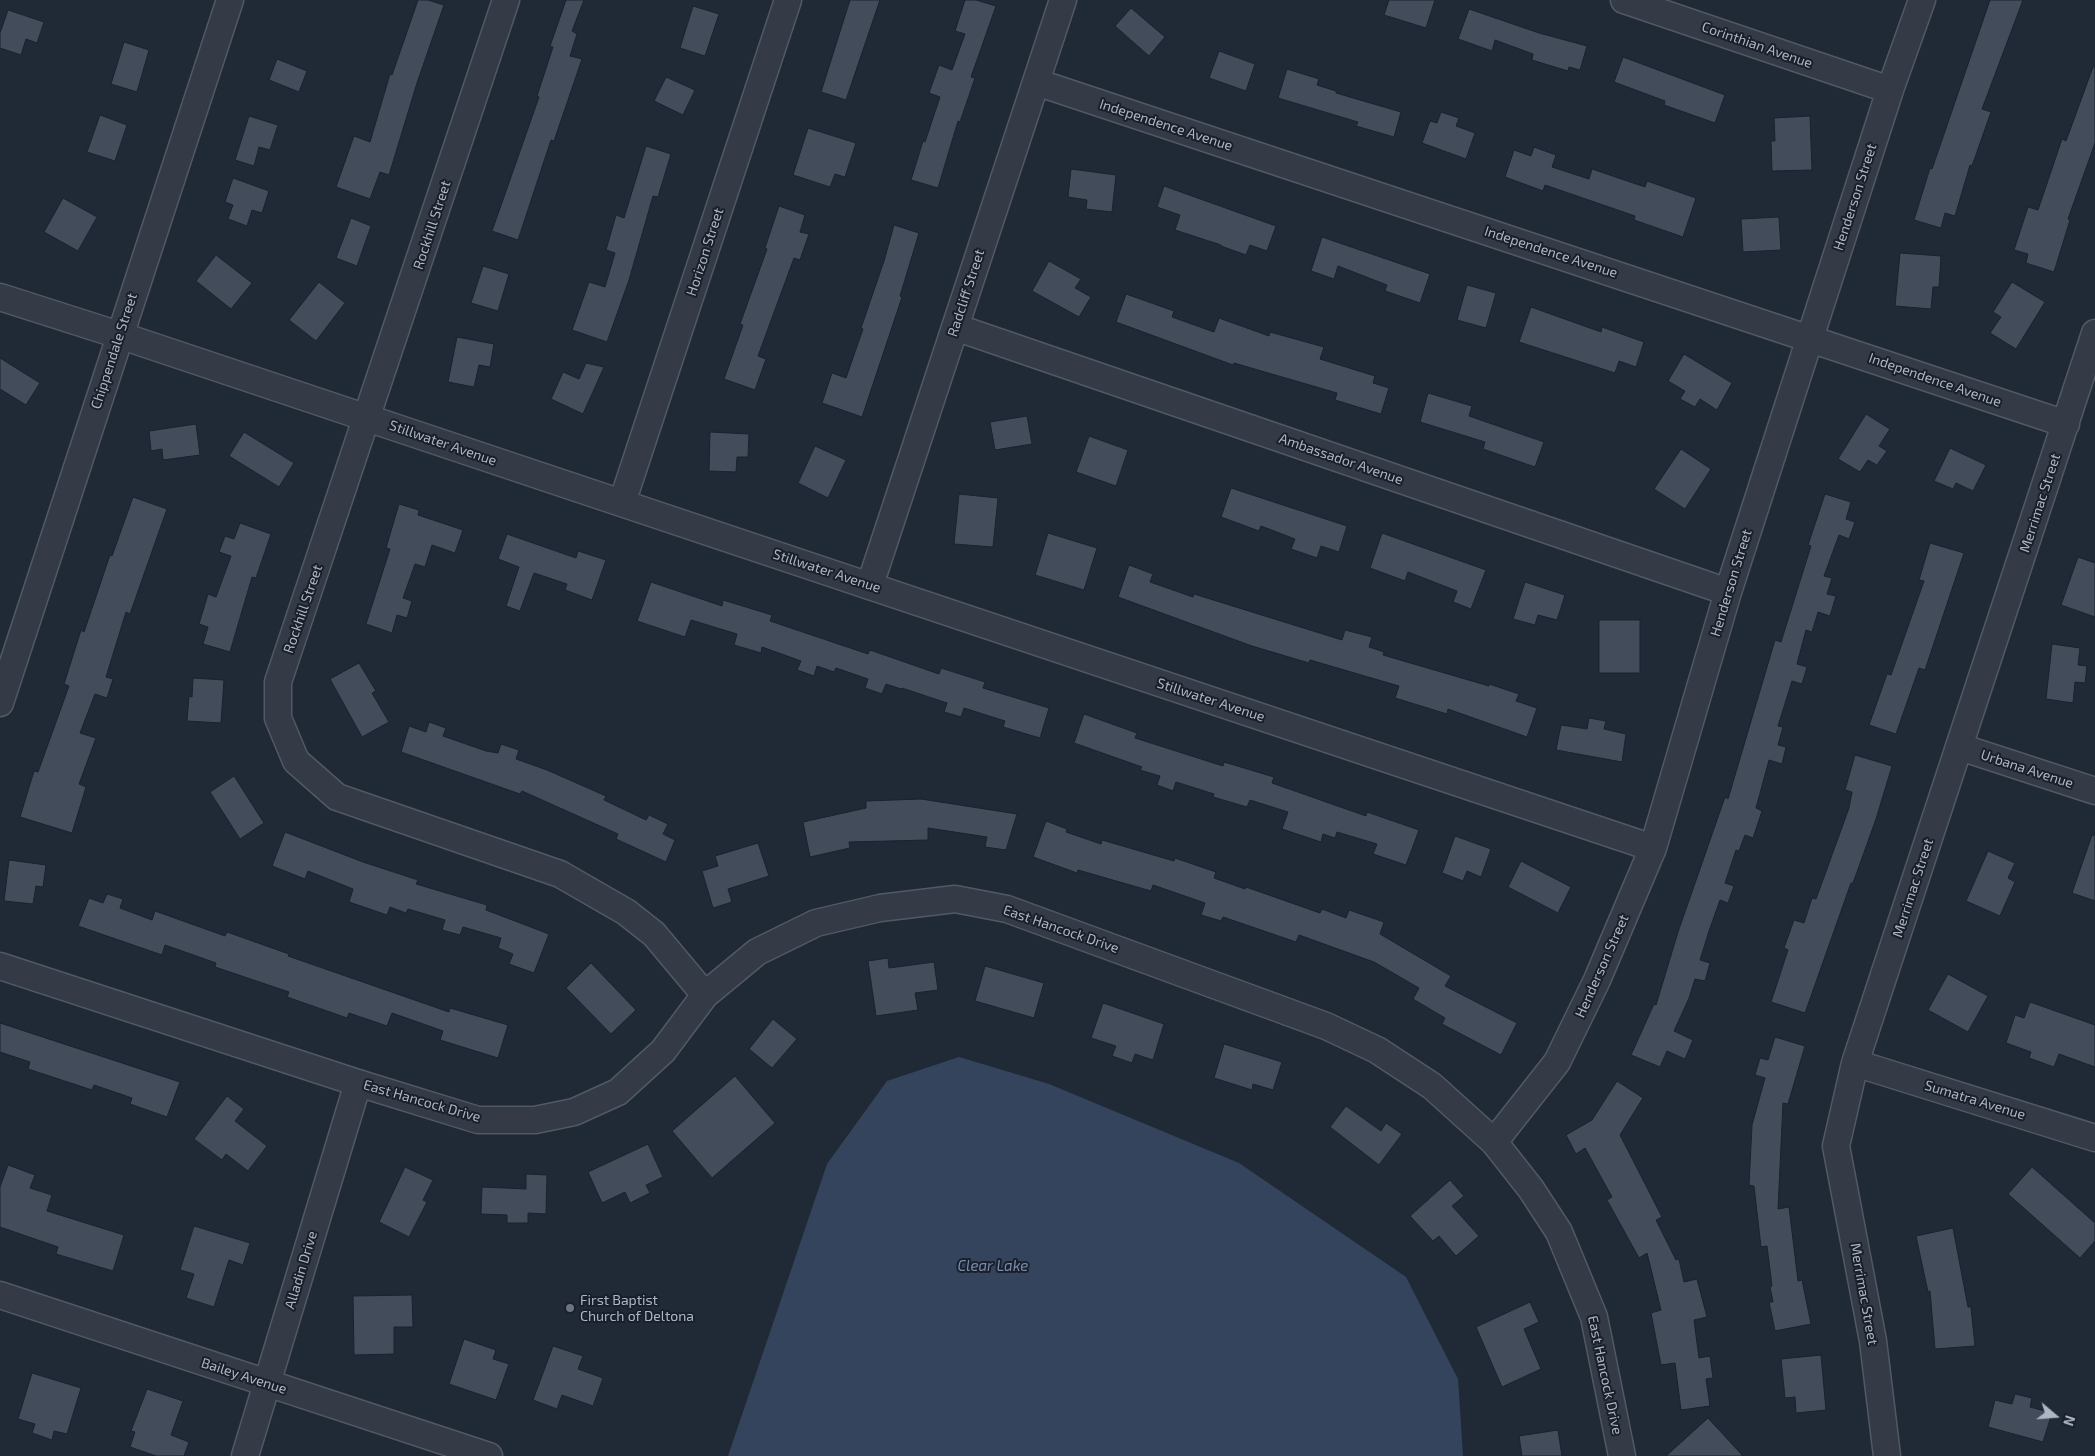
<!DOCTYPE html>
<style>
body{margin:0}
#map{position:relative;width:2095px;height:1456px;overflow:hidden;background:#202936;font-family:"Exo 2",sans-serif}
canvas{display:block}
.north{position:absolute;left:2030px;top:1391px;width:50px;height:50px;-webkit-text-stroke:4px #19202c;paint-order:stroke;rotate:108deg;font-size:14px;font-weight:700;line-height:20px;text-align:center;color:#aeb6c4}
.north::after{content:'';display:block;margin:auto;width:18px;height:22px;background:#aeb6c4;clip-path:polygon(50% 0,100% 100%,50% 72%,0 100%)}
</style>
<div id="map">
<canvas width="2095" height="1456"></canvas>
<div class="north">N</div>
</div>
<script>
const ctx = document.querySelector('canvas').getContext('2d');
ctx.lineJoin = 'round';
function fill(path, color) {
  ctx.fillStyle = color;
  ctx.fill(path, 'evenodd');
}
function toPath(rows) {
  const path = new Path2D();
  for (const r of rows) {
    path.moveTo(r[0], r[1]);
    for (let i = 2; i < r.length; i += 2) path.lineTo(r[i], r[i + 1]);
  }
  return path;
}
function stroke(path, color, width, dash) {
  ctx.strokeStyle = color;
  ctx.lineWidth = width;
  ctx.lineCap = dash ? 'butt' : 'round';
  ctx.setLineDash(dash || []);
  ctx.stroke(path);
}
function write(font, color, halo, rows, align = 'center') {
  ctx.font = font + ' "Exo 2",sans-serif';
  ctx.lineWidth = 4;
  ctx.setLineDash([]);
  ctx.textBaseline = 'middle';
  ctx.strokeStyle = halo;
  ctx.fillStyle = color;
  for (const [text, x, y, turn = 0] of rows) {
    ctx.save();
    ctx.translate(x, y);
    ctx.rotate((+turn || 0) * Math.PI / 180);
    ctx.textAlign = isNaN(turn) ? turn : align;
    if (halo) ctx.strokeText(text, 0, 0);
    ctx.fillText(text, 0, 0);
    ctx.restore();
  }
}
fill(toPath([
 [959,1057,1049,1084,1239,1163,1406,1277,1458,1379,1463,1456,728,1456,827,1164,887,1081]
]), '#35445d');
const building = toPath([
 [418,0,428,0,444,5,417,83,389,175,380,172,370,199,336,187,354,136,370,142,390,74,392,75,418,0],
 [566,0,584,0,572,31,577,34,570,56,582,59,554,141,551,140,518,240,492,231,539,97,537,96,553,47,550,46,566,0],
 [850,0,880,0,846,100,821,92,850,0],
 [965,0,976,0,996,6,971,77,975,78,960,122,958,121,938,188,911,180,923,141,925,142,940,97,929,93,939,65,952,70,965,34,955,31,965,0],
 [1389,0,1435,0,1426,28,1384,15,1389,0],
 [1990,0,2023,0,1982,109,1991,112,1972,166,1970,165,1955,216,1945,213,1941,228,1914,220,1930,168,1932,169,1990,0],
 [693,6,719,14,705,56,680,48,693,6],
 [1131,8,1165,37,1149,56,1115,26,1131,8],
 [1469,9,1539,33,1587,46,1580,70,1569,67,1568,71,1532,60,1533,54,1495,40,1492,51,1458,39,1469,9],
 [8,10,44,22,37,43,26,39,21,55,0,48,0,33,8,10],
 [124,42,149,50,137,92,111,84,124,42],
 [1219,51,1255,64,1246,91,1209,78,1219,51],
 [1623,57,1725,95,1715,123,1664,105,1665,101,1614,82,1623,57],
 [277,59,307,71,299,92,269,80,277,59],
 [2093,67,2095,67,2095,143,2068,219,2070,220,2054,272,2026,263,2028,254,2014,250,2028,207,2038,210,2062,139,2066,141,2093,67],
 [1287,69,1319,79,1317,85,1336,91,1336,93,1401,112,1394,137,1356,126,1358,122,1278,98,1287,69],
 [666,77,695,90,683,115,654,101,666,77],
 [1441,112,1459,118,1456,126,1475,133,1466,159,1422,143,1430,121,1437,123,1441,112],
 [100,115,127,125,115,161,87,152,100,115],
 [249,116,278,125,270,150,259,147,254,166,235,160,249,116],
 [1810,116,1812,170,1772,171,1771,141,1775,141,1774,118,1810,116],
 [808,128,856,143,845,177,835,174,830,187,793,175,808,128],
 [646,146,671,154,658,197,653,196,629,280,607,342,572,330,589,282,605,287,615,253,606,250,616,215,624,218,646,146],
 [1534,147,1556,155,1552,167,1589,179,1592,169,1645,187,1647,181,1696,198,1683,237,1634,220,1635,216,1545,185,1543,191,1505,177,1514,150,1531,156,1534,147],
 [1071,169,1116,175,1112,212,1086,209,1087,200,1068,197,1071,169],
 [233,178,269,191,262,213,252,210,247,226,228,219,233,205,225,202,233,178],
 [1164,186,1276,226,1267,251,1250,245,1246,255,1221,246,1221,245,1175,230,1180,215,1157,207,1164,186],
 [63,198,97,217,78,251,44,232,63,198],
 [779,206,805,215,800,232,809,234,800,260,794,258,758,356,766,359,755,390,724,379,743,325,740,324,767,249,765,248,779,206],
 [1779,217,1781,250,1743,252,1741,219,1779,217],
 [351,218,371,226,357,266,336,258,351,218],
 [894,225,919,233,900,296,902,297,862,417,822,403,832,373,846,378,863,329,861,328,884,261,894,225],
 [1322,237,1430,274,1420,303,1385,291,1387,285,1338,266,1334,279,1311,271,1322,237],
 [1900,253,1941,256,1939,287,1933,287,1931,309,1895,306,1900,253],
 [216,255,252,283,231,309,196,281,216,255],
 [1049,261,1081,279,1075,288,1091,297,1079,317,1032,291,1049,261],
 [483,266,509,274,498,311,471,303,483,266],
 [319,282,345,303,316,341,289,320,319,282],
 [2012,282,2045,302,2016,349,1990,333,2001,317,1993,312,2012,282],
 [1467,285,1496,293,1486,328,1457,320,1467,285],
 [1126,294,1174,311,1172,317,1214,332,1219,318,1269,336,1270,332,1324,347,1320,359,1375,376,1373,383,1389,388,1381,414,1335,400,1337,393,1234,363,1233,365,1116,322,1126,294],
 [1531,307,1601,332,1602,327,1644,342,1636,367,1619,361,1615,373,1519,342,1531,307],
 [457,337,494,344,490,367,479,365,474,387,448,382,457,337],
 [1684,354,1732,383,1717,410,1700,399,1695,407,1680,399,1685,391,1668,381,1684,354],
 [0,358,40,383,26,405,0,389,0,358],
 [586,363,604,367,583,414,551,399,563,372,579,379,586,363],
 [1428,393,1472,406,1469,416,1544,442,1535,467,1483,449,1485,442,1420,422,1428,393],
 [1866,414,1890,429,1879,446,1887,451,1877,465,1868,460,1860,472,1838,459,1866,414],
 [1027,416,1032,444,995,450,990,422,1027,416],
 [196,424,200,455,163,460,162,449,151,451,149,431,196,424],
 [244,432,294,463,279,487,229,456,244,432],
 [710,432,749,434,748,457,737,457,736,472,709,471,710,432],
 [1089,436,1128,450,1116,486,1076,472,1089,436],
 [815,446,846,460,828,498,798,483,815,446],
 [1950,448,1986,465,1973,491,1956,483,1953,489,1934,481,1950,448],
 [1681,449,1711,469,1685,509,1654,489,1681,449],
 [1231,488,1347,526,1339,552,1321,546,1317,558,1291,549,1295,539,1261,526,1259,531,1221,517,1231,488],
 [959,494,998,498,993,547,954,544,959,494],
 [1825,494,1851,502,1846,519,1855,522,1849,539,1839,535,1824,576,1832,578,1827,594,1836,596,1830,616,1818,612,1812,632,1806,630,1797,664,1807,667,1802,684,1792,681,1778,726,1783,727,1778,745,1786,747,1782,764,1769,760,1756,808,1762,811,1753,838,1745,835,1739,851,1736,850,1725,883,1734,886,1728,903,1720,900,1709,931,1700,960,1710,963,1705,981,1695,979,1689,998,1674,1031,1693,1040,1685,1059,1667,1051,1660,1067,1631,1055,1654,1004,1656,1005,1678,932,1725,797,1728,799,1775,640,1781,642,1811,546,1808,545,1825,494],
 [133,497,167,509,130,614,126,612,106,677,113,679,107,698,95,694,80,733,96,738,79,784,86,787,72,833,20,817,34,771,38,772,69,686,64,684,81,630,84,632,110,555,112,556,133,497],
 [399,504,419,510,418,515,463,530,455,553,432,545,425,567,415,564,403,598,412,601,407,618,397,615,392,633,366,624,390,549,386,548,399,504],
 [240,523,271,534,256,578,252,577,230,652,203,644,208,627,199,624,208,594,216,597,231,556,219,552,225,536,234,539,240,523],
 [1048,533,1097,548,1084,590,1035,575,1048,533],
 [1382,533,1486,570,1471,609,1453,602,1457,591,1408,572,1405,581,1370,568,1382,533],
 [507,534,576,558,578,551,606,560,592,600,565,590,567,584,534,573,520,611,506,606,519,567,498,559,507,534],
 [1930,543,1964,553,1925,670,1919,668,1896,734,1869,725,1887,674,1891,675,1924,581,1919,580,1930,543],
 [2078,557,2095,563,2095,617,2061,605,2078,557],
 [1129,565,1153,574,1150,582,1193,597,1194,594,1342,640,1345,630,1372,637,1369,647,1384,652,1383,655,1489,686,1489,684,1519,694,1516,701,1537,708,1527,737,1448,709,1447,714,1395,698,1399,686,1310,660,1309,663,1252,646,1118,597,1129,565],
 [651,582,722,606,723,600,772,615,770,621,868,654,870,650,939,674,941,668,985,682,983,688,1049,708,1040,738,1003,727,1005,721,964,708,961,717,944,712,947,703,902,688,901,689,886,684,882,694,865,688,868,679,836,668,834,672,817,666,814,676,797,670,801,661,762,647,761,653,734,645,737,634,691,620,685,637,637,621,651,582],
 [1525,582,1565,595,1557,620,1538,615,1535,625,1513,619,1525,582],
 [1599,620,1640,620,1640,673,1599,673,1599,620],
 [2052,644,2080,648,2078,665,2087,666,2085,683,2075,682,2073,703,2046,699,2052,644],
 [359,663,376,691,372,693,389,722,362,737,330,679,359,663],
 [193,678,224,680,221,723,187,721,189,696,192,697,193,678],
 [1084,714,1137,733,1135,738,1223,766,1224,762,1274,777,1272,783,1366,816,1367,812,1419,830,1406,865,1373,854,1377,844,1337,832,1335,838,1323,834,1321,842,1282,829,1288,812,1250,800,1247,807,1213,797,1214,794,1176,782,1173,791,1157,785,1160,776,1140,770,1142,767,1074,743,1084,714],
 [1589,718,1606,721,1604,729,1626,734,1622,762,1556,750,1561,725,1587,729,1589,718],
 [429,722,446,728,443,736,486,751,498,753,501,744,519,750,516,759,547,770,606,796,604,800,646,820,649,815,668,824,663,834,675,840,666,862,616,839,618,834,522,791,520,794,401,752,409,726,426,732,429,722],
 [1855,755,1892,766,1876,819,1853,883,1851,883,1805,1013,1771,1002,1788,950,1784,948,1794,920,1804,923,1812,898,1816,899,1849,808,1852,792,1845,790,1855,755],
 [234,776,264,823,240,839,210,792,234,776],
 [921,799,1017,814,1006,850,985,847,987,837,928,828,928,840,849,842,850,848,810,857,803,822,866,808,866,801,921,799],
 [1046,821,1067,829,1066,832,1101,844,1102,840,1174,861,1175,858,1216,872,1214,878,1245,889,1246,887,1320,913,1322,909,1346,918,1349,910,1384,922,1380,934,1451,976,1445,986,1517,1023,1501,1055,1442,1024,1445,1018,1413,999,1419,988,1374,962,1299,935,1296,942,1223,917,1221,921,1201,915,1205,903,1153,885,1151,891,1078,870,1077,873,1033,857,1046,821],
 [285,832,363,862,418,880,416,884,487,905,486,910,549,934,534,973,509,964,513,954,498,948,501,938,463,927,460,935,442,930,445,920,408,909,406,913,390,907,387,915,349,902,353,889,308,871,305,879,272,866,285,832],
 [2092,835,2095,836,2095,901,2072,893,2092,835],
 [1455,836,1491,849,1481,877,1467,871,1463,881,1442,873,1455,836],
 [758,843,769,876,728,889,732,902,713,908,702,871,718,866,715,856,758,843],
 [1988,851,2015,863,2008,878,2015,882,2000,916,1966,901,1988,851],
 [9,860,46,865,43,887,36,886,33,904,4,901,9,860],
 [1521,861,1571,887,1558,913,1508,887,1521,861],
 [107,894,123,899,120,908,152,920,155,911,225,936,227,932,289,954,288,956,449,1012,450,1008,508,1025,498,1058,440,1040,443,1031,392,1013,387,1026,349,1013,347,1018,287,997,289,992,215,967,216,963,165,945,162,955,78,926,89,898,103,903,107,894],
 [888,958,889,968,934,962,938,990,915,993,918,1010,876,1016,868,961,888,958],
 [591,963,636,1010,611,1034,566,988,591,963],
 [985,966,1044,983,1034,1018,975,1001,985,966],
 [1948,974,1988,996,1968,1032,1928,1010,1948,974],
 [2030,1002,2095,1025,2095,1067,2059,1054,2054,1067,2029,1058,2031,1052,2006,1043,2015,1015,2024,1018,2030,1002],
 [1103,1003,1164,1024,1153,1060,1135,1054,1132,1063,1112,1056,1116,1046,1091,1038,1103,1003],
 [773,1019,797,1039,772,1068,749,1049,773,1019],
 [0,1023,180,1082,167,1117,130,1104,132,1098,94,1085,92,1090,28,1069,30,1062,0,1052,0,1023],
 [1775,1037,1805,1046,1788,1104,1783,1103,1778,1209,1789,1207,1798,1281,1802,1280,1811,1324,1775,1331,1769,1302,1773,1302,1770,1287,1772,1286,1767,1246,1761,1247,1754,1186,1749,1185,1752,1125,1765,1078,1755,1075,1760,1058,1768,1060,1775,1037],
 [1224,1044,1282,1062,1273,1090,1253,1084,1252,1090,1214,1078,1224,1044],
 [735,1076,775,1123,712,1178,672,1131,735,1076],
 [1617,1081,1643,1098,1620,1135,1662,1217,1656,1220,1676,1260,1679,1259,1684,1282,1697,1279,1707,1317,1694,1320,1699,1358,1710,1356,1713,1378,1706,1379,1710,1406,1681,1410,1675,1363,1661,1365,1651,1313,1661,1310,1647,1253,1639,1258,1607,1200,1612,1197,1585,1148,1576,1154,1566,1135,1592,1120,1617,1081],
 [227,1096,244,1109,235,1121,267,1146,248,1171,226,1154,222,1160,194,1139,227,1096],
 [1346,1106,1381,1131,1386,1123,1402,1134,1379,1165,1330,1127,1346,1106],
 [648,1144,663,1177,646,1185,650,1193,630,1203,625,1192,602,1203,588,1172,648,1144],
 [8,1165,35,1175,30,1188,52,1195,47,1211,124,1235,113,1271,56,1254,58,1247,0,1227,0,1187,8,1165],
 [405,1167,433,1180,423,1200,427,1202,409,1237,379,1222,405,1167],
 [2032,1167,2095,1223,2095,1241,2080,1258,2008,1194,2032,1167],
 [526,1174,547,1175,546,1214,528,1213,528,1223,507,1223,507,1215,481,1214,482,1187,526,1189,526,1174],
 [1450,1180,1464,1196,1452,1206,1479,1236,1456,1256,1439,1236,1433,1241,1410,1216,1450,1180],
 [194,1226,250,1243,243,1265,229,1260,214,1307,186,1298,194,1274,180,1270,194,1226],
 [1953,1228,1968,1307,1971,1307,1975,1346,1935,1349,1930,1291,1928,1292,1916,1236,1953,1228],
 [412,1295,413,1327,394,1327,394,1354,354,1355,353,1296,412,1295],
 [1530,1302,1539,1322,1524,1329,1541,1369,1502,1387,1476,1327,1530,1302],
 [464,1339,496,1350,493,1359,509,1364,496,1400,449,1384,464,1339],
 [553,1346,583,1356,578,1369,603,1378,593,1406,562,1395,557,1409,533,1400,553,1346],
 [1821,1355,1826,1410,1796,1413,1795,1397,1785,1398,1781,1359,1821,1355],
 [32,1373,81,1388,67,1434,54,1431,52,1440,32,1433,35,1424,18,1419,32,1373],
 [147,1389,183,1401,171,1435,189,1442,184,1456,156,1456,130,1447,135,1432,131,1431,147,1389],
 [2015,1394,2032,1398,2030,1407,2052,1413,2043,1442,1988,1427,1995,1400,2012,1404,2015,1394],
 [1708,1418,1743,1456,1666,1456,1708,1418],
 [1558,1430,1562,1456,1522,1456,1519,1436,1558,1430]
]);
fill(building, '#424c5b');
stroke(building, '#1b222e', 1);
const minor = toPath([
 [506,0,278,682,278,718,296,761,337,797,560,874,626,912,654,934,705,995],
 [1624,0,1890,90],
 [1036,82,2066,424],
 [0,297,119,335,1653,848],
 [955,327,1728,592],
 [622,503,788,0],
 [870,585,1063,0],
 [0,703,230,0],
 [1960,747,2095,791],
 [0,966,358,1083,478,1120,535,1120,574,1112,618,1092,663,1051,705,995,757,952,816,923,880,908,955,899,1007,909,1326,1026,1377,1050,1432,1086,1494,1142,1531,1189,1559,1232,1594,1317,1622,1456],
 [1855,1063,2095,1138],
 [1494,1142,1557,1062,1597,980,1653,848,1728,592,1890,90,1922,0],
 [0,1295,489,1456],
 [245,1456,358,1083],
 [1887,1456,1873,1341,1836,1146,1855,1063,2095,333]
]);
stroke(minor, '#515965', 29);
stroke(minor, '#343b47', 26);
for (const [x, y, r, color] of [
 [570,1308,5,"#6b7280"]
]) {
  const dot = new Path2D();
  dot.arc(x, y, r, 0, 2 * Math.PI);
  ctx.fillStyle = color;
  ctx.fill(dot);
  stroke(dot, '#19202c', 2);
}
write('14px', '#aeb6c4', '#19202c', [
 ["Corinthian Avenue",1757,45,19],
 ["Independence Avenue",1166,125,18],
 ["Henderson Street",1855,197,-72],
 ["Rockhill Street",432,225,-72],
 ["Horizon Street",705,252,-72],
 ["Independence Avenue",1551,252,18],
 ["Radcliff Street",966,293,-72],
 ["Chippendale Street",114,351,-72],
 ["Independence Avenue",1935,380,19],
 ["Stillwater Avenue",443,443,19],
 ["Ambassador Avenue",1341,459,19],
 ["Merrimac Street",2040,503,-72],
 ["Stillwater Avenue",827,571,18],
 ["Henderson Street",1731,583,-73],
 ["Rockhill Street",303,609,-71],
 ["Stillwater Avenue",1211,700,18],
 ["Urbana Avenue",2027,769,18],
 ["Merrimac Street",1913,888,-72],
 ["East Hancock Drive",1061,929,19],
 ["Henderson Street",1602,966,-66],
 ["Sumatra Avenue",1975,1100,17],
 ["East Hancock Drive",422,1101,16],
 ["Alladin Drive",301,1270,-73],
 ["Merrimac Street",1864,1294,80],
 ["East Hancock Drive",1605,1375,78],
 ["Bailey Avenue",244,1376,18]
]);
write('14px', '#aeb6c4', '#19202c', [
 ["First Baptist",580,1300],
 ["Church of Deltona",580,1316]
], 'left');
write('italic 15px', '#778bab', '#19202c', [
 ["Clear Lake",993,1266]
]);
</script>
